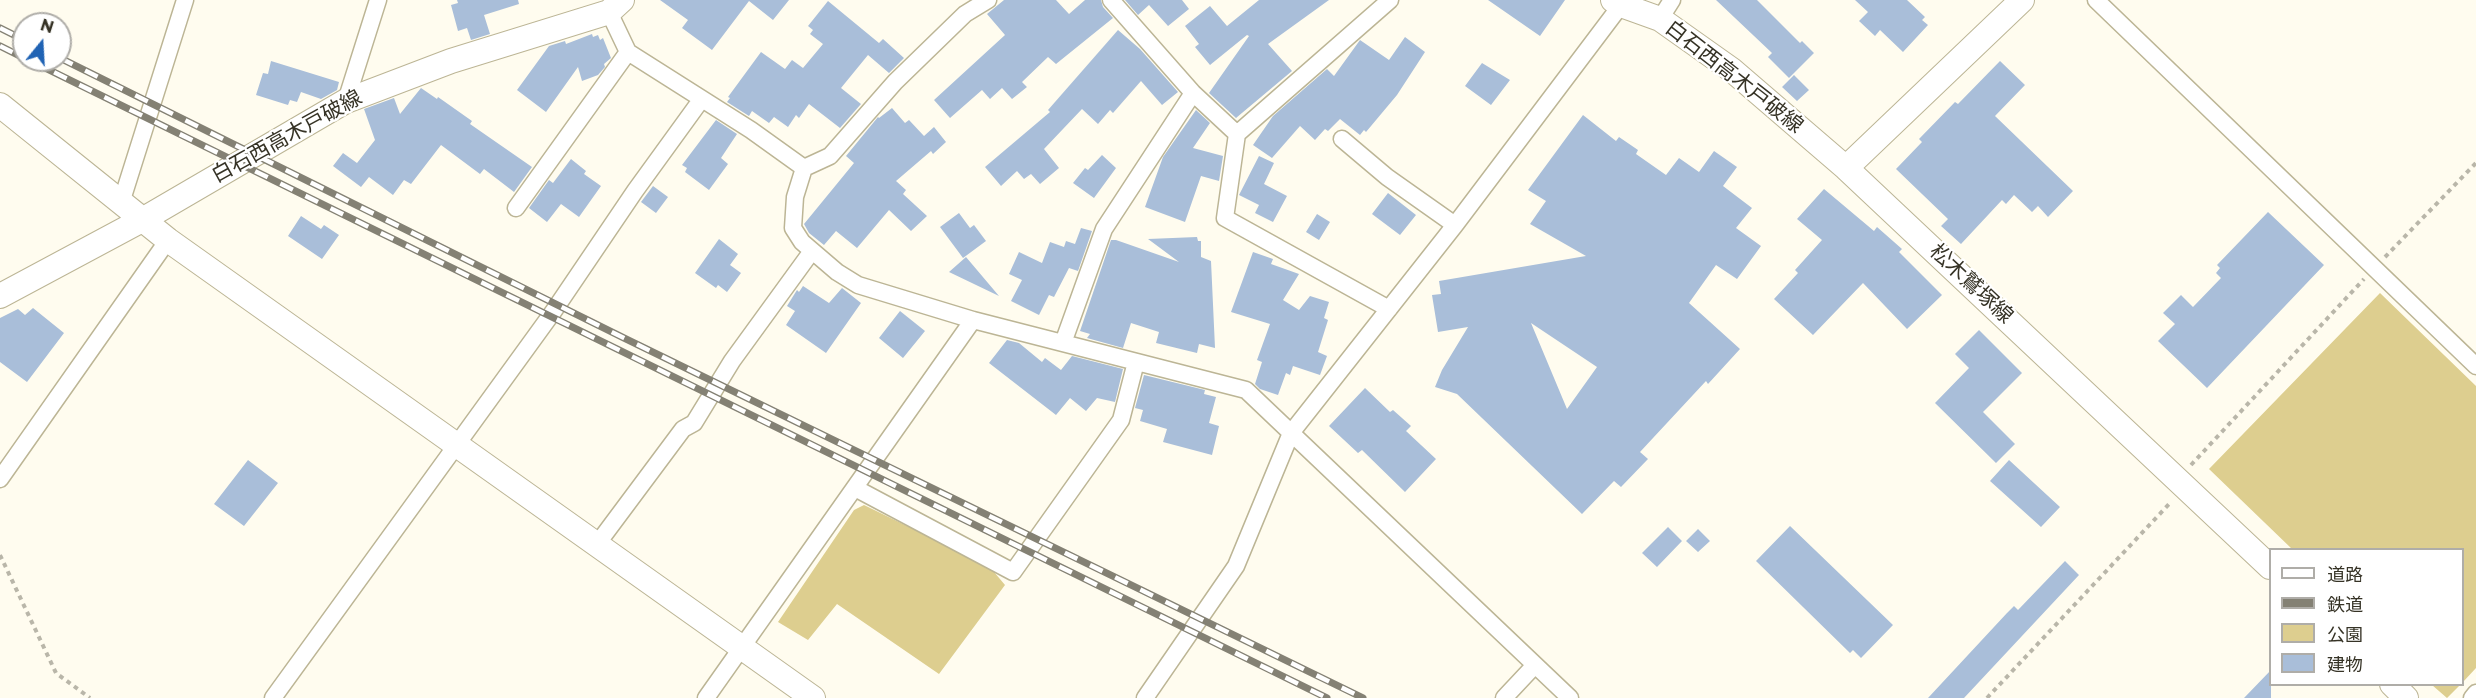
<!DOCTYPE html>
<meta charset="utf-8">
<style>
body{margin:0}
#map{position:relative;width:2476px;height:698px;overflow:hidden;background:#fffcef;font-family:Montserrat,"Noto Sans JP",sans-serif}
canvas{display:block}
.legend{position:absolute;left:2269px;top:548px;width:195px;height:138px;box-sizing:border-box;background:#fff;border:2px solid #afada8;margin:0;padding:8px 10px;list-style:none;font-size:18px;color:#363326}
.legend li{display:flex;align-items:center;gap:12px;height:30px}
.legend b{width:30px;border:2px solid #afada8}
.north{position:absolute;left:12px;top:12px;width:60px;height:60px;box-sizing:border-box;background:#fff;border:2px solid #afada8;border-radius:50%;rotate:18deg;font-size:16px;font-weight:700;line-height:24px;text-align:center;color:#363326}
.north::after{content:'';display:block;margin:auto;width:21px;height:27px;background:#2063b4;clip-path:polygon(50% 0,100% 100%,50% 72%,0 100%)}
</style>
<div id="map">
<canvas width="2476" height="698"></canvas>
<ul class="legend">
<li><b style="height:8px;background:#fff"></b>道路</li>
<li><b style="height:8px;background:#848174"></b>鉄道</li>
<li><b style="height:16px;background:#ddce8f"></b>公園</li>
<li><b style="height:16px;background:#a9bed9"></b>建物</li>
</ul>
<div class="north">N</div>
</div>
<script>
const ctx = document.querySelector('canvas').getContext('2d');
ctx.lineJoin = 'round';
function fill(path, color) {
  ctx.fillStyle = color;
  ctx.fill(path, 'evenodd');
}
function toPath(rows) {
  const path = new Path2D();
  for (const r of rows) {
    path.moveTo(r[0], r[1]);
    for (let i = 2; i < r.length; i += 2) path.lineTo(r[i], r[i + 1]);
  }
  return path;
}
function stroke(path, color, width, dash) {
  ctx.strokeStyle = color;
  ctx.lineWidth = width;
  ctx.lineCap = dash ? 'butt' : 'round';
  ctx.setLineDash(dash || []);
  ctx.stroke(path);
}
function write(font, color, halo, rows, align = 'center') {
  ctx.font = font + ' Montserrat,"Noto Sans JP",sans-serif';
  ctx.lineWidth = 4.5;
  ctx.setLineDash([]);
  ctx.textBaseline = 'middle';
  ctx.strokeStyle = halo;
  ctx.fillStyle = color;
  for (const [text, x, y, turn = 0] of rows) {
    ctx.save();
    ctx.translate(x, y);
    ctx.rotate((+turn || 0) * Math.PI / 180);
    ctx.textAlign = isNaN(turn) ? turn : align;
    if (halo) ctx.strokeText(text, 0, 0);
    ctx.fillText(text, 0, 0);
    ctx.restore();
  }
}
fill(toPath([
 [2380,293,2476,386,2476,668,2463,682,2462,550,2292,549,2209,469],
 [864,505,989,566,1005,585,939,674,837,604,808,640,778,622,854,510],
 [2432,685,2460,685,2447,698]
]), '#ddce8f');
fill(toPath([
 [457,0,518,0,519,4,484,15,490,34,471,40,467,28,458,31,451,5,458,3],
 [660,0,789,0,773,20,749,1,712,50,682,28,688,20],
 [1004,0,1056,0,1069,14,1085,0,1101,0,1103,7,1113,18,1056,64,1048,57,1022,82,1027,87,1012,99,1002,88,990,99,982,90,950,118,934,100,1005,35,987,14],
 [1125,0,1182,0,1189,9,1168,26,1149,5,1138,15],
 [1259,0,1329,0,1268,44,1292,71,1236,118,1209,93,1249,36,1247,35,1210,65,1195,47,1199,44,1185,26,1210,6,1227,26],
 [1488,0,1565,0,1540,36],
 [1716,0,1757,0,1800,43,1802,41,1814,53,1789,78,1768,57,1772,53],
 [1855,0,1907,0,1925,17,1922,20,1928,25,1903,52,1880,30,1875,36,1859,21,1868,12],
 [828,1,879,43,883,39,904,58,889,73,868,55,841,88,861,104,840,128,809,104,799,118,796,115,788,127,774,117,769,123,752,111,749,116,727,102,730,98,728,97,761,52,785,69,792,60,803,68,823,44,810,34,813,30,808,26],
 [1118,30,1140,49,1178,92,1162,105,1141,81,1113,113,1110,110,1098,124,1082,109,1044,149,1059,168,1040,184,1031,174,1024,179,1017,171,1001,186,985,167,1050,112,1048,110],
 [592,34,593,37,598,35,600,40,603,38,611,58,604,64,605,67,598,75,582,81,578,67,546,112,517,90,549,46,565,41,566,44],
 [1405,37,1425,52,1397,95,1366,132,1364,130,1360,135,1340,119,1328,131,1325,129,1315,140,1300,126,1272,158,1253,145,1273,116,1327,69,1334,76,1360,40,1389,60],
 [271,61,339,82,337,90,321,99,301,92,297,102,290,100,288,105,256,95,263,73,268,74],
 [2000,61,2025,85,1995,116,2073,191,2048,217,2038,206,2032,212,2014,195,2006,204,2002,200,1961,244,1941,226,1948,219,1896,169,1922,142,1919,139,1955,102,1958,104],
 [1482,63,1510,80,1491,105,1465,86],
 [1794,75,1809,90,1797,101,1782,87],
 [421,88,437,99,438,97,472,121,470,124,532,167,514,192,484,169,480,174,441,145,411,184,404,180,393,195,369,177,361,187,333,166,343,153,357,163,375,140,364,109,394,98,400,114],
 [892,108,905,123,909,120,924,136,934,127,946,142,933,154,931,151,896,181,906,190,903,194,927,216,911,231,889,210,857,248,836,231,824,245,809,233,804,224,854,163,846,156,878,117,879,118],
 [1196,110,1210,123,1193,148,1223,156,1219,181,1201,176,1185,222,1145,207,1163,157],
 [1583,115,1616,141,1619,137,1638,150,1636,154,1666,175,1679,158,1699,172,1714,151,1737,167,1723,186,1752,208,1736,228,1761,246,1737,279,1716,265,1689,303,1740,349,1708,384,1706,381,1640,452,1648,459,1621,487,1614,481,1582,514,1457,394,1435,387,1442,370,1468,327,1438,332,1432,295,1441,294,1439,281,1586,256,1530,224,1546,201,1528,190],
 [1531,323,1597,367,1567,409],
 [716,120,737,134,721,158,728,164,709,190,685,172,687,168,682,165],
 [1102,155,1116,168,1094,198,1073,183,1085,168,1088,170],
 [1259,156,1274,163,1264,184,1287,196,1273,222,1255,213,1259,205,1239,195],
 [571,159,586,171,584,174,601,186,579,217,561,204,547,222,529,208,549,180,553,183],
 [653,186,668,197,656,213,641,202],
 [1824,189,1874,231,1877,227,1902,249,1899,252,1942,295,1907,329,1863,283,1813,335,1774,299,1798,273,1795,270,1822,240,1797,219],
 [1388,193,1416,215,1400,235,1372,214],
 [2268,212,2324,265,2207,388,2158,341,2175,324,2163,313,2181,295,2193,307,2221,278,2216,273,2220,268,2217,265],
 [959,213,970,228,974,225,986,241,963,258,940,227],
 [1317,214,1330,222,1319,240,1306,232],
 [301,216,321,229,324,225,339,235,322,259,288,236],
 [1081,228,1092,231,1078,271,1069,268,1054,297,1049,295,1039,315,1011,301,1022,280,1009,274,1019,252,1042,263,1050,242,1064,247,1066,241,1075,244],
 [1197,237,1198,241,1201,241,1201,257,1211,261,1215,348,1199,344,1197,353,1156,343,1159,332,1131,323,1123,348,1087,338,1090,334,1080,331,1111,240,1116,240,1179,262,1148,239],
 [719,239,738,254,730,265,741,273,727,292,718,285,716,288,695,273],
 [1253,252,1273,259,1271,264,1299,274,1283,300,1299,310,1310,296,1329,302,1324,318,1328,320,1318,352,1327,356,1320,375,1293,366,1290,375,1286,373,1278,395,1260,389,1255,384,1262,362,1257,360,1270,324,1231,312],
 [966,257,999,296,949,272],
 [803,286,829,303,842,288,861,303,826,353,786,325,795,311,787,306,797,290,799,292],
 [33,308,64,333,27,382,0,362,0,318,18,309,25,315],
 [900,311,925,331,903,358,879,338],
 [1979,330,2022,373,1983,412,2015,444,1996,463,1935,403,1969,368,1955,354],
 [1007,340,1019,343,1042,362,1045,358,1061,370,1072,356,1123,369,1115,402,1097,398,1086,411,1070,398,1056,415,989,363],
 [1144,375,1205,390,1204,394,1216,397,1209,423,1219,426,1212,455,1163,442,1167,429,1140,421,1143,410,1135,408],
 [1365,388,1390,412,1393,410,1411,426,1406,431,1436,459,1405,492,1362,450,1358,453,1329,426],
 [248,460,278,483,244,526,214,504],
 [2009,460,2060,507,2041,527,1990,481],
 [1790,526,1893,625,1861,658,1853,650,1850,653,1756,561],
 [1668,527,1682,541,1657,567,1642,553],
 [1698,529,1710,541,1698,552,1686,541],
 [2065,561,2079,575,1964,698,1928,698,2007,613,2014,606,2018,610],
 [2271,670,2271,698,2244,698]
]), '#a9bed9');
const street = toPath([
 [988,0,965,14,895,82,830,156,804,168,795,197,793,228,802,242,837,272,858,285,973,320,1246,390,1570,698],
 [1111,0,1193,93,1237,134,1390,0],
 [2096,0,2476,366],
 [609,12,628,52,751,130,804,168],
 [1660,19,1672,0],
 [346,101,378,0],
 [1237,134,1225,218,1389,309],
 [1342,139,1387,177,1455,225],
 [121,203,185,0],
 [516,208,628,52],
 [1063,343,1104,229,1193,93],
 [0,479,168,240],
 [855,488,1013,572,1121,420,1136,362],
 [598,543,683,429,694,423,732,361,812,251],
 [273,698,553,312,635,191,701,100],
 [706,698,973,320],
 [1145,698,1236,566,1291,433,1455,225,1621,5],
 [1504,698,1535,665],
 [2472,698,2476,693]
]);
const secondary = toPath([
 [1613,0,1621,5,1660,19,1732,70,1846,168,2270,567],
 [0,105,168,240,813,698],
 [1846,168,2022,0],
 [0,296,142,220,346,101,451,61,609,12,622,0],
 [2392,684,2406,698]
]);
stroke(street, '#bcb595', 19);
stroke(secondary, '#bcb595', 26);
stroke(toPath([
 [2385,257,2476,163],
 [2191,465,2364,279],
 [0,555,56,673,90,698],
 [1987,698,2171,502]
]), '#b9b6a9', 4, [4.5, 4.5]);
stroke(street, '#fff', 16);
stroke(secondary, '#fff', 24);
const rail = toPath([
 [0,28,24,40],
 [0,46,24,58],
 [60,58,624,338,1363,698],
 [29,60,1327,698]
]);
stroke(rail, '#848174', 7);
stroke(rail, '#fff', 4.5, [14]);
write('21px', '#363326', '#fff', [
 ["白石西高木戸破線",1734,77,38],
 ["白石西高木戸破線",287,137,-29],
 ["松木鷲塚線",1971,284,43]
]);
</script>
